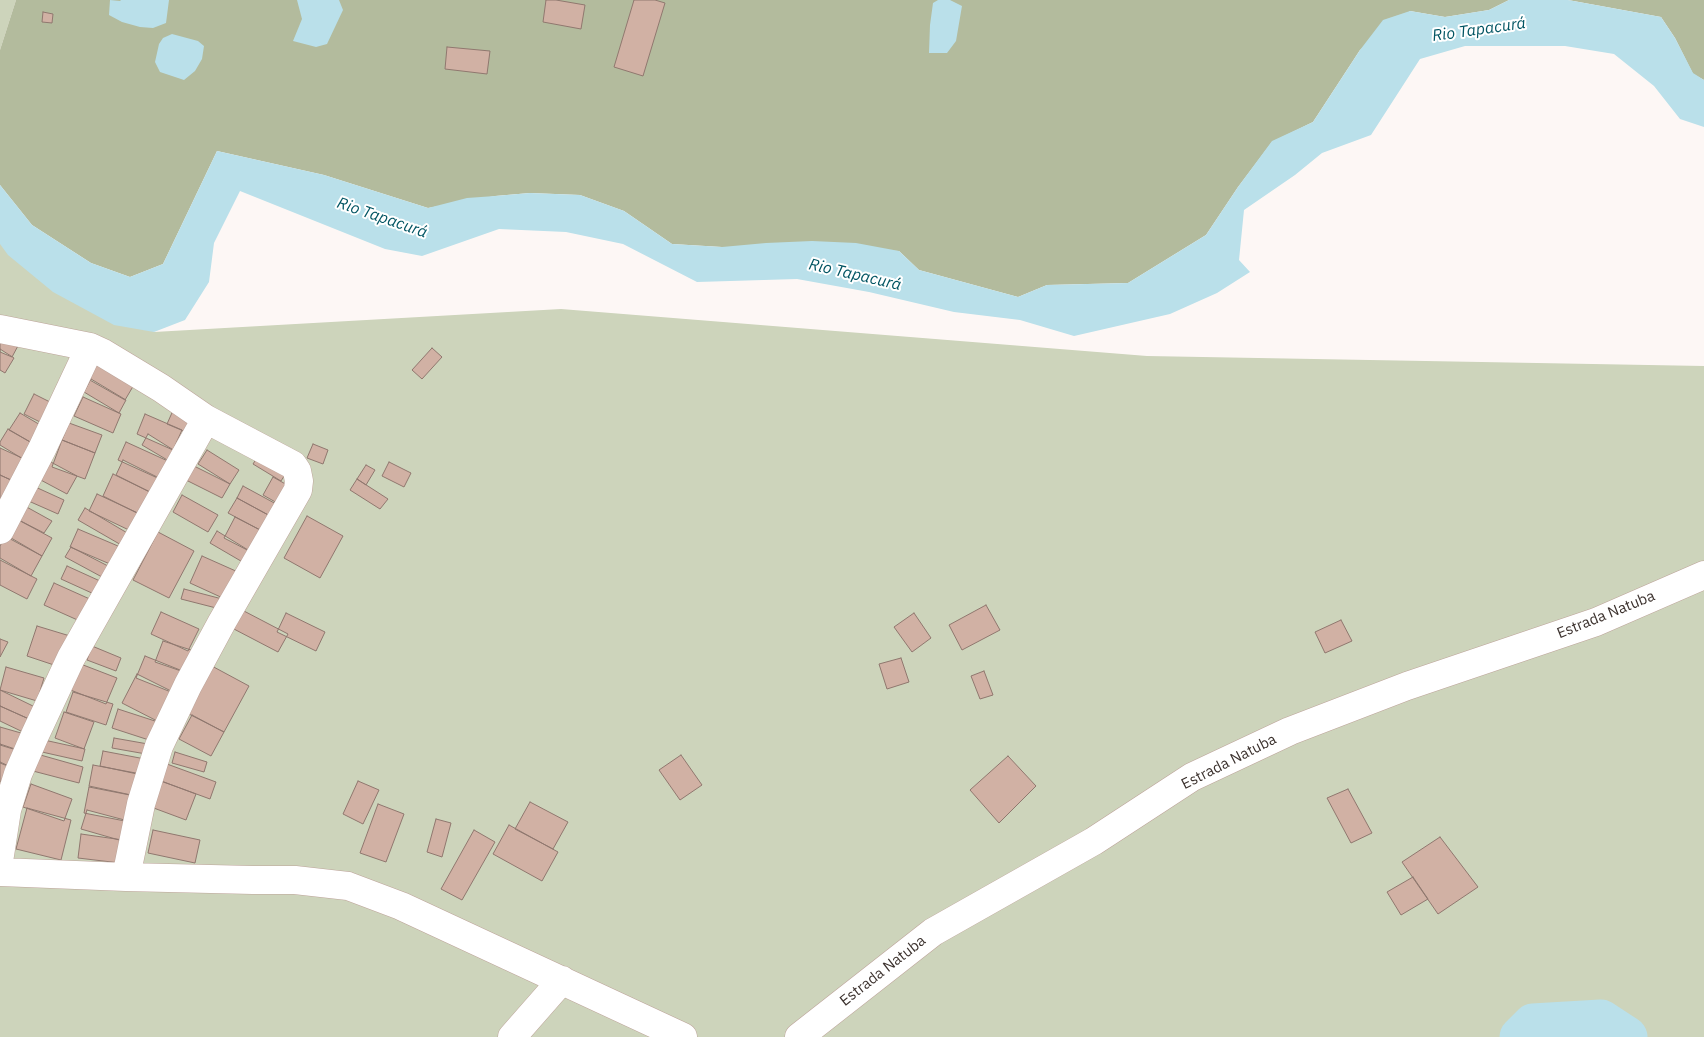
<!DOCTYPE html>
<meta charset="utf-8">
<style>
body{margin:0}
canvas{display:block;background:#fdf7f5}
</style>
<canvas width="1704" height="1037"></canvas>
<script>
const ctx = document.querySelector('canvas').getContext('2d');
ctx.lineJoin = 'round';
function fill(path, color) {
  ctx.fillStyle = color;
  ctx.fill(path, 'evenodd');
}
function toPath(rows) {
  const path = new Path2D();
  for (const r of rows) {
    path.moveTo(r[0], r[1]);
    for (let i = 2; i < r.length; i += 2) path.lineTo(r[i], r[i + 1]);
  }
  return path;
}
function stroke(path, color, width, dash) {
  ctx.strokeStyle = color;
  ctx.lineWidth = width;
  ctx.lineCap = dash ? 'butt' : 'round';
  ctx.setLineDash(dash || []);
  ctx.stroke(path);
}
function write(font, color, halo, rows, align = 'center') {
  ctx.font = font + ' "IBM Plex Sans",sans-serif';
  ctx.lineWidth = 4;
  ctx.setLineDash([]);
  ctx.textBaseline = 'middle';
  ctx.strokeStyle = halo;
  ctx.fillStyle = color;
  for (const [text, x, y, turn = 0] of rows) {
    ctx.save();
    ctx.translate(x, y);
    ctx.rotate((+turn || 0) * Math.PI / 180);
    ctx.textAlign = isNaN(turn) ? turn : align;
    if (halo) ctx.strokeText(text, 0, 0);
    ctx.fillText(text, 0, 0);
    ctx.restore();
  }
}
fill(toPath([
 [0,0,16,0,0,50],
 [0,235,154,332,561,309,1147,356,1704,366,1704,1037,0,1037]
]), '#cdd4bb');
fill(toPath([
 [16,0,1509,0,1489,10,1445,17,1410,11,1360,50,1313,122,1272,142,1238,187,1206,235,1128,283,1047,285,1018,297,919,270,899,251,722,247,672,244,624,211,580,195,530,193,495,196,428,208,324,175,217,151,163,264,130,277,91,263,32,225,0,185,0,50],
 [1568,0,1704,0,1704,80,1693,74,1675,38,1661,17]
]), '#b3bb9d');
fill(toPath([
 [110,0,120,1,121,0,169,0,166,23,153,28,140,27,122,22,109,15],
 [297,0,339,0,343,10,327,44,316,47,293,41,302,19],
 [938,0,950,0,962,6,956,41,947,53,929,53,930,25,933,3],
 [1509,0,1568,0,1661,17,1675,38,1693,73,1704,80,1704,127,1680,119,1654,86,1614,54,1565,46,1465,46,1420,59,1371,135,1322,153,1295,175,1244,210,1239,260,1250,272,1217,293,1170,314,1074,336,1020,320,954,312,869,292,797,279,697,282,623,244,566,232,499,229,422,256,385,249,240,191,214,243,209,282,185,320,154,332,114,325,53,292,8,255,0,244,0,185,32,225,91,263,130,277,163,264,217,151,324,175,428,208,467,198,495,196,530,193,580,195,624,211,672,244,722,247,766,243,812,241,856,243,899,251,919,270,1018,297,1047,285,1128,283,1206,235,1238,187,1272,141,1313,122,1360,50,1383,20,1410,11,1445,17,1489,10],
 [172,34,198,41,204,46,202,59,195,71,184,80,160,72,155,62,159,44,163,38]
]), '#bae0ea');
stroke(toPath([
 [1520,1037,1533,1024,1601,1020,1627,1037]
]), '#bae0ea', 41);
const building = toPath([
 [546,0,556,0,585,5,581,29,543,22,546,0],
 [634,0,655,0,665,3,643,76,614,67,634,0],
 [43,12,53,14,52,23,42,22,43,12],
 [447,47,490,51,487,74,445,69,447,47],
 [0,335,19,344,12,357,0,352,0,335],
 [432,348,442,357,422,379,412,370,432,348],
 [0,349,14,358,5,373,0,370,0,349],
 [101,357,138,378,125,400,88,379,101,357],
 [91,379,126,400,119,413,84,392,91,379],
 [34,394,52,403,42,423,24,414,34,394],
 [83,397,121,414,113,433,74,416,83,397],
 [175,406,194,414,186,432,167,424,175,406],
 [20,413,42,426,32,443,9,430,20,413],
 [145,414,182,430,173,450,137,434,145,414],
 [69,423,102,435,95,453,62,440,69,423],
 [8,429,32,443,23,459,0,445,0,442,8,429],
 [148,434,175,451,169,461,142,445,148,434],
 [62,440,95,453,85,479,52,467,62,440],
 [126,442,170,462,162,480,118,460,126,442],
 [313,444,328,450,323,464,307,458,313,444],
 [0,448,22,458,11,480,0,475,0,448],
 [207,450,239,470,230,484,198,464,207,450],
 [260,453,288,470,281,481,253,464,260,453],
 [47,460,77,476,67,494,37,478,47,460],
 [123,460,161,479,154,494,116,475,123,460],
 [389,462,411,473,404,487,382,476,389,462],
 [192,465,230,484,222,498,184,479,192,465],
 [366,465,375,470,366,485,357,479,366,465],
 [113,474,156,495,145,517,103,496,113,474],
 [0,475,11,480,0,500,0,475],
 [273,477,289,486,279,504,263,495,273,477],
 [357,479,388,499,380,509,350,490,357,479],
 [31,485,64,500,58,514,24,499,31,485],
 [243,486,278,505,272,517,237,498,243,486],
 [97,494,140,514,131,531,89,511,97,494],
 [182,495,218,515,208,532,173,512,182,495],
 [237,498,272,517,264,532,228,513,237,498],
 [23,505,52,521,44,533,15,518,23,505],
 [85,508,129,534,123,546,78,520,85,508],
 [11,516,52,538,42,556,1,534,11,516],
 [307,516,343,536,320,578,284,558,307,516],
 [235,517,264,532,253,553,224,538,235,517],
 [78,529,118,546,110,564,70,547,78,529],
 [217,531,253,553,246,564,210,543,217,531],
 [158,532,194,551,169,598,133,580,158,532],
 [6,535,42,556,31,576,0,558,0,546,6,535],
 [71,547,108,566,102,577,65,557,71,547],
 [202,556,238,572,225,599,190,583,202,556],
 [0,560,37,579,27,599,0,585,0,560],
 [67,566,100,581,94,594,61,579,67,566],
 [54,583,92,600,82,622,44,605,54,583],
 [184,589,226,600,224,610,181,599,184,589],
 [986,605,1000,630,962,650,949,625,986,605],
 [242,610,288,634,278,652,232,628,242,610],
 [161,612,199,629,188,651,151,634,161,612],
 [286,613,325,632,316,651,277,632,286,613],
 [914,613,931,638,912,652,894,627,914,613],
 [1341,620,1352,641,1325,653,1315,632,1341,620],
 [37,626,70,636,60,667,27,656,37,626],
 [0,639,8,642,0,657,0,639],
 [163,641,191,650,184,672,155,662,163,641],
 [92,646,121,658,116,671,87,660,92,646],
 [145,656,185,672,176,694,136,678,145,656],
 [901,658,909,682,887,689,879,664,901,658],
 [78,663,117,678,106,704,68,689,78,663],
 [210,665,249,686,224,732,185,712,210,665],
 [6,667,44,678,37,701,0,690,6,667],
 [984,671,993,695,980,699,971,676,984,671],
 [137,674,175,693,161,723,122,703,137,674],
 [0,690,35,707,29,719,0,706,0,690],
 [73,692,113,704,106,725,66,712,73,692],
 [0,706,29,719,23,732,0,721,0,706],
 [118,709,158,722,152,741,112,728,118,709],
 [64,712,94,722,84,749,55,738,64,712],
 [192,715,224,732,211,756,179,739,192,715],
 [0,727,28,735,23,752,0,745,0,727],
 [114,738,148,744,146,754,112,748,114,738],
 [44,740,85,749,82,761,42,752,44,740],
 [0,744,18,750,13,768,0,763,0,744],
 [103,751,145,759,142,775,100,766,103,751],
 [175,752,207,762,204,772,172,763,175,752],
 [37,754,83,767,79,783,33,771,37,754],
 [681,755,702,785,680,800,659,770,681,755],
 [1008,756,1036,786,999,823,970,790,1008,756],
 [0,762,11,767,3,783,0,781,0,762],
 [167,764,216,782,210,799,161,781,167,764],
 [93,765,141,774,136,796,89,786,93,765],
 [161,781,196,794,186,820,151,807,161,781],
 [358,781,379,790,363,824,343,814,358,781],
 [31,784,72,799,64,821,23,807,31,784],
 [89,787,135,796,130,822,84,813,89,787],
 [1348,789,1372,833,1351,843,1327,798,1348,789],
 [530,802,568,822,553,849,515,829,530,802],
 [378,804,404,814,386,862,360,853,378,804],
 [27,808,71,820,61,860,16,849,27,808],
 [87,810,132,822,126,842,81,829,87,810],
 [436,819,451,823,442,857,427,852,436,819],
 [509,825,558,852,542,881,493,854,509,825],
 [153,830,200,840,195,863,148,853,153,830],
 [474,830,495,842,462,900,441,889,474,830],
 [81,834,123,840,120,863,78,858,81,834],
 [1440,837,1478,887,1438,914,1402,862,1440,837],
 [1413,877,1428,899,1401,915,1387,892,1413,877]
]);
fill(building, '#d1b1a4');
stroke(building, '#90786f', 1);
const minor = toPath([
 [0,329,90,347,103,353,161,388,206,419,293,465,297,471,299,481,298,490,222,622,188,685,159,746,141,804,126,877],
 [0,530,42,449,90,347],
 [0,855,7,810,18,774,35,735,71,658,206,419],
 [0,872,126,877,253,880,295,880,348,886,401,906,683,1037],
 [512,1037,562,980],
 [799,1037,933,932,1094,841,1192,777,1290,731,1407,686,1596,622,1704,575]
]);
stroke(minor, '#bda49a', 29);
stroke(minor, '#fff', 28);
write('15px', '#3c322e', '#fff', [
 ["Estrada Natuba",1606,615,-22],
 ["Estrada Natuba",1229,762,-27],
 ["Estrada Natuba",883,971,-38]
]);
write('italic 16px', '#015462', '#fff', [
 ["Rio Tapacurá",1479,30,-8],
 ["Rio Tapacurá",382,218,19],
 ["Rio Tapacurá",855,275,13]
]);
</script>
